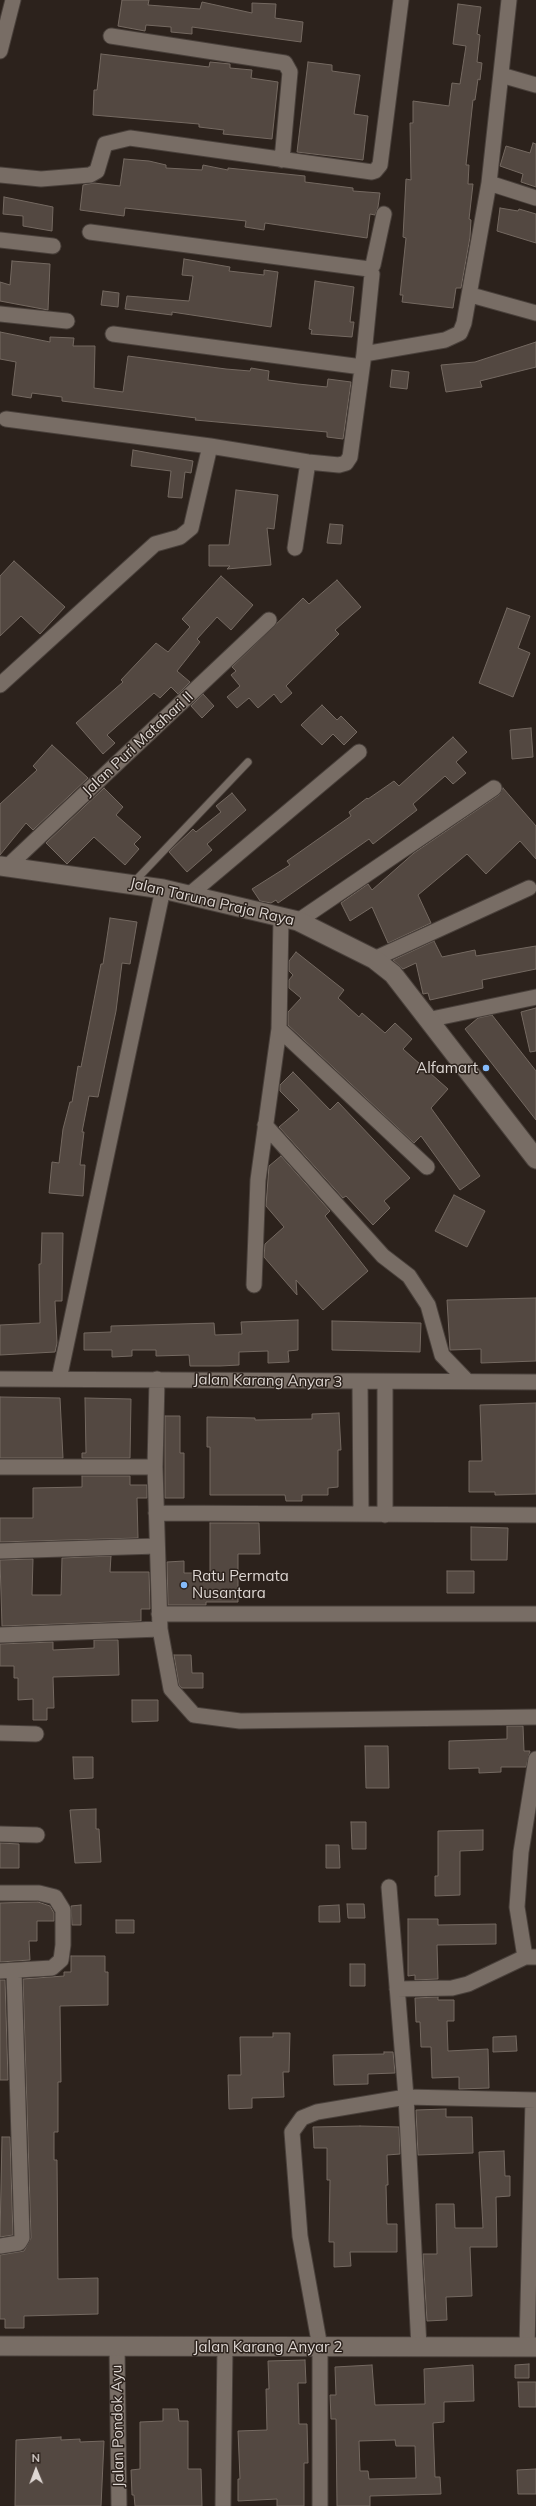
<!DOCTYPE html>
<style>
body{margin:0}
#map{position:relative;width:536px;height:2506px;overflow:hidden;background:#2c221c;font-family:Mulish,sans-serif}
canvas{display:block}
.north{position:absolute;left:16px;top:2450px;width:40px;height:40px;-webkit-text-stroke:3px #2c221c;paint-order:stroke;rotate:359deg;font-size:11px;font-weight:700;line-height:16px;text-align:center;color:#ded7d3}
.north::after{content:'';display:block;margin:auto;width:14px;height:18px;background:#ded7d3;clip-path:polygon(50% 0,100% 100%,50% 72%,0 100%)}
</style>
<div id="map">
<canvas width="536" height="2506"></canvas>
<div class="north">N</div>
</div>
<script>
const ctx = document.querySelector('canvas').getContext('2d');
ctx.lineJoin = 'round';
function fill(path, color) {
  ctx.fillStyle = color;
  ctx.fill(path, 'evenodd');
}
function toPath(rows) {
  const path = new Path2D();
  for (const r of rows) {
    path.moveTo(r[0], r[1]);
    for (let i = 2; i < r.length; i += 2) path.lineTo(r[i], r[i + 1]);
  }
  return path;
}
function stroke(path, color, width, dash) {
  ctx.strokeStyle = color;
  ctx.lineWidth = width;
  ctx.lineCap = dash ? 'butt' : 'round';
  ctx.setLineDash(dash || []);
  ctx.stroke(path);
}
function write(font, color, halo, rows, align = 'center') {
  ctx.font = font + ' Mulish,sans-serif';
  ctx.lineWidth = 3;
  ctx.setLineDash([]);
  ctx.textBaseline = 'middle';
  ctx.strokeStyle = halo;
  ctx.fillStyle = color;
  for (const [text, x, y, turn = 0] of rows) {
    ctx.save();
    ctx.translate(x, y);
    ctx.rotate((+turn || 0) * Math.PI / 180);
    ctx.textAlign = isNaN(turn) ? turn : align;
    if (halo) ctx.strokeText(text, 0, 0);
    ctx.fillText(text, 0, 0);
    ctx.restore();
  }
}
const building = toPath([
 [122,0,149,0,148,5,200,9,202,2,252,13,252,3,276,4,275,18,303,22,301,42,192,27,192,34,171,32,171,27,146,25,145,31,118,26,122,0],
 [458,4,481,7,477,34,480,35,477,62,482,63,480,80,478,79,475,100,473,100,466,165,469,165,468,184,473,184,469,219,471,220,470,237,461,288,456,288,453,308,402,302,403,295,400,295,406,238,403,237,406,179,411,180,410,123,413,123,413,101,449,106,452,83,460,84,466,46,453,44,458,4],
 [101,54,209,67,210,62,230,64,230,68,252,70,251,78,278,82,272,139,223,134,224,130,199,127,199,124,93,115,94,90,97,90,101,54],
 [308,62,332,65,332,71,360,75,354,114,368,116,363,160,297,152,308,62],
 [533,143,536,144,536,187,521,182,523,174,500,166,506,146,530,153,533,143],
 [124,159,149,161,166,165,166,168,202,170,203,165,228,170,228,168,305,176,305,182,353,188,353,191,380,193,378,207,375,215,370,214,367,238,265,223,264,230,245,227,246,221,125,208,124,216,80,210,83,185,94,183,120,186,124,159],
 [4,197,53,207,52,231,23,226,23,216,3,214,4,197],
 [500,208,518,211,519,209,536,214,536,243,497,231,500,208],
 [184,259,230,267,229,271,264,275,264,270,278,272,271,327,172,312,172,315,125,309,127,296,189,301,193,276,182,275,184,259],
 [12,261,50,264,48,310,0,301,0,282,10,285,12,261],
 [315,281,354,287,350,322,354,322,352,337,311,334,312,330,309,329,315,281],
 [103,291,119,293,118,307,101,305,103,291],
 [0,332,50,342,50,337,74,338,73,346,95,346,94,388,123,392,128,356,226,369,250,371,251,368,269,371,268,380,298,384,327,387,328,379,351,382,343,439,327,437,327,432,195,420,196,418,62,401,62,397,32,393,31,398,12,395,16,362,0,359,0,332],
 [536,342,536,367,480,381,482,387,446,392,441,365,475,362,536,342],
 [392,370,409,372,407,389,390,387,392,370],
 [133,450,193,461,191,473,185,472,182,498,168,497,171,471,131,466,133,450],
 [236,490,278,495,274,529,267,528,271,565,227,569,230,566,209,566,209,545,229,545,236,490],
 [330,524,343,525,341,544,327,543,330,524],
 [14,561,65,607,40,634,21,616,0,636,0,576,14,561],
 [221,576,253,605,231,630,217,617,197,639,200,642,177,671,190,682,178,694,171,687,160,698,154,693,107,735,115,743,103,754,76,723,123,682,121,680,156,643,168,652,190,627,182,619,221,576],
 [337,580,361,607,335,630,339,634,286,686,292,693,281,703,274,694,258,708,249,698,237,708,227,697,240,686,231,675,236,671,232,667,303,598,309,604,337,580],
 [507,608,530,616,518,648,530,653,513,697,479,683,507,608],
 [203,694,214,706,202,718,191,706,203,694],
 [322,705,337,720,341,716,357,732,344,745,333,734,322,745,301,725,322,705],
 [531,728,533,757,512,759,510,730,531,728],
 [453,737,467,752,456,762,466,773,453,784,445,776,413,804,417,810,373,844,369,839,278,903,276,900,271,903,260,901,252,889,290,865,287,861,351,816,349,812,367,798,368,799,394,781,399,786,453,737],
 [52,745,88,778,33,830,26,823,0,855,0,804,37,770,33,766,52,745],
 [104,788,123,807,116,815,141,837,134,844,139,849,125,865,94,837,67,864,46,843,104,788],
 [503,788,536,826,536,859,520,841,486,874,467,854,418,895,431,923,388,943,372,907,350,921,341,903,368,884,372,890,414,853,499,795,503,788],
 [232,793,246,810,207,844,212,850,187,872,169,852,193,829,196,832,221,812,216,806,232,793],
 [110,918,137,922,130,964,122,963,116,1011,98,1097,89,1096,82,1132,84,1132,80,1165,85,1165,83,1196,49,1193,52,1162,59,1163,63,1129,70,1102,72,1102,78,1066,81,1067,101,964,103,964,110,918],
 [434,941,442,957,475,950,476,956,536,946,536,969,482,980,483,988,430,1000,428,993,423,994,416,963,403,969,393,960,434,941],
 [296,952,344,990,338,998,359,1017,362,1013,385,1033,395,1023,412,1039,403,1049,448,1089,431,1108,480,1176,460,1190,421,1136,414,1143,288,1025,288,1012,301,998,289,988,289,980,293,975,289,971,289,961,296,952],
 [536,1008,536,1051,530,1052,521,1012,536,1008],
 [492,1015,536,1071,536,1120,465,1029,478,1018,492,1015],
 [293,1072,330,1110,338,1102,410,1178,384,1201,390,1208,373,1225,346,1196,343,1198,279,1127,299,1110,280,1091,280,1085,293,1072],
 [281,1156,330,1211,325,1216,368,1271,323,1310,296,1280,297,1295,264,1257,265,1244,284,1227,266,1206,269,1166,281,1156],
 [454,1195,485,1211,467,1247,435,1231,454,1195],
 [42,1233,63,1233,62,1301,55,1301,57,1343,55,1352,0,1355,0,1325,40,1323,39,1264,41,1264,42,1233],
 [536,1298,536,1361,481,1363,481,1349,450,1350,447,1300,536,1298],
 [298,1320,298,1350,288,1351,289,1362,268,1363,268,1351,239,1352,239,1365,220,1366,190,1366,189,1355,156,1356,156,1350,132,1350,132,1356,112,1357,112,1350,84,1350,84,1333,111,1332,111,1326,214,1323,215,1335,242,1334,241,1322,298,1320],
 [332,1321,421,1323,420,1352,332,1350,332,1321],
 [0,1397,60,1398,63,1458,0,1458,0,1397],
 [85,1398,131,1399,130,1458,82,1458,82,1453,86,1453,85,1398],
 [536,1403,536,1494,495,1495,495,1492,469,1492,469,1461,482,1461,480,1405,536,1403],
 [339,1413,341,1450,338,1450,338,1487,328,1488,328,1495,302,1495,302,1501,286,1501,285,1495,210,1495,210,1447,207,1447,207,1417,255,1418,255,1420,312,1419,312,1414,339,1413],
 [165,1416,180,1416,180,1453,184,1453,184,1498,165,1498,165,1416],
 [82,1476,130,1476,130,1485,147,1485,147,1498,137,1498,138,1538,0,1542,0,1518,33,1518,33,1488,82,1487,82,1476],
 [210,1523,259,1523,260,1554,238,1554,238,1602,206,1602,206,1605,168,1605,167,1562,184,1561,184,1573,210,1573,210,1523],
 [471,1527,508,1528,507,1560,471,1560,471,1527],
 [111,1556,110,1572,149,1572,150,1609,141,1609,141,1621,2,1626,0,1560,33,1559,32,1595,61,1595,62,1558,111,1556],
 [447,1571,474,1571,474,1593,447,1593,447,1571],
 [94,1640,118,1640,119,1675,53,1677,54,1708,47,1708,47,1720,33,1720,33,1699,18,1700,18,1678,14,1678,14,1666,0,1666,0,1644,53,1642,53,1650,94,1648,94,1640],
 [174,1655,191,1655,192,1673,203,1673,203,1688,182,1688,179,1685,174,1655],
 [132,1700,158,1700,158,1721,132,1722,132,1700],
 [507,1726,523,1726,524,1751,530,1751,526,1767,501,1767,501,1772,479,1773,479,1768,449,1769,449,1741,507,1739,507,1726],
 [365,1746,388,1746,389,1788,366,1788,365,1746],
 [73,1757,93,1757,93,1778,74,1779,73,1757],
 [96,1809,96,1829,99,1829,101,1862,75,1863,70,1810,96,1809],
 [351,1822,366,1822,366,1849,352,1849,351,1822],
 [483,1830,483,1850,460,1851,460,1895,435,1896,435,1876,438,1876,438,1831,483,1830],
 [0,1843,19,1844,19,1868,0,1868,0,1843],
 [326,1845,339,1845,340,1868,326,1868,326,1845],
 [38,1902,50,1906,54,1913,54,1921,37,1921,37,1941,29,1941,30,1960,0,1962,0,1903,38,1902],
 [347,1904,364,1904,365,1918,348,1918,347,1904],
 [81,1905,81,1925,72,1925,71,1906,81,1905],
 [339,1905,340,1922,319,1922,319,1906,339,1905],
 [408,1919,438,1919,438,1925,496,1924,496,1944,437,1945,438,1979,415,1980,415,1975,408,1976,408,1919],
 [116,1920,134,1920,134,1933,116,1933,116,1920],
 [71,1956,105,1956,105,1972,108,1972,108,2005,60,2006,61,2082,58,2082,58,2132,54,2132,54,2160,57,2160,58,2279,98,2278,98,2314,24,2316,24,2328,5,2328,5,2319,0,2319,0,2255,24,2251,31,2238,23,1979,64,1976,64,1972,71,1972,71,1956],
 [350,1964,365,1964,365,1986,350,1986,350,1964],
 [0,1980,5,1980,8,2080,0,2080,0,1980],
 [438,1997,438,2000,454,2000,454,2021,447,2021,448,2051,488,2049,489,2088,459,2089,459,2077,432,2078,431,2047,421,2047,420,2022,416,2022,415,1998,438,1997],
 [273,2033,290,2033,289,2072,283,2072,284,2097,252,2098,252,2108,229,2109,228,2075,241,2075,240,2037,273,2037,273,2033],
 [516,2036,517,2051,493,2052,493,2037,516,2036],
 [384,2052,393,2052,395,2073,368,2074,368,2084,334,2085,333,2055,384,2054,384,2052],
 [446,2109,446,2117,472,2117,473,2153,418,2155,416,2110,446,2109],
 [360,2126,399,2127,400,2154,387,2155,388,2185,386,2185,387,2224,397,2224,397,2252,350,2252,351,2266,334,2267,334,2242,329,2242,330,2180,327,2180,327,2148,314,2148,313,2127,360,2126],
 [2,2137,10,2137,13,2235,0,2237,2,2137],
 [504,2151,505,2176,510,2176,510,2196,496,2197,497,2247,470,2247,472,2296,446,2297,447,2320,427,2321,423,2254,437,2254,436,2204,454,2204,455,2228,483,2228,479,2152,504,2151],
 [305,2360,306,2383,298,2383,299,2424,307,2424,308,2463,304,2463,304,2506,277,2506,277,2499,238,2501,238,2479,240,2479,238,2431,267,2430,266,2389,269,2389,268,2361,305,2360],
 [529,2364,529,2378,515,2378,515,2365,529,2364],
 [372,2365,375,2405,425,2404,424,2369,473,2365,474,2401,444,2402,444,2422,433,2423,435,2477,440,2477,441,2494,370,2496,370,2506,337,2506,336,2419,331,2419,330,2395,336,2395,335,2367,372,2365],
 [395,2440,396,2446,415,2446,416,2478,369,2479,368,2471,360,2471,359,2441,395,2440],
 [518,2382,536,2382,536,2407,519,2407,518,2382],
 [163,2409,178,2409,179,2421,188,2421,188,2469,201,2469,202,2506,135,2506,134,2495,132,2495,131,2470,140,2469,140,2422,163,2421,163,2409],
 [61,2437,61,2440,80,2439,80,2442,104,2441,101,2506,15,2506,16,2440,61,2437],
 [536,2469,536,2494,518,2494,517,2470,536,2469]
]);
fill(building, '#534841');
stroke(building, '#746961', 1);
const service = toPath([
 [134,882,248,762]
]);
const minor = toPath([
 [111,36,285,63,290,72,282,160],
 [0,51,13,0],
 [501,75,536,85],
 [0,175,41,179,90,175,97,171,105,144,130,138,372,172,375,171,380,165,401,0],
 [489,183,536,198],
 [0,240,53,246],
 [369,269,373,265,384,214],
 [471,295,536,313],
 [0,314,67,321],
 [113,334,362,367],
 [364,354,445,340,460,333,464,323,489,183,509,0],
 [6,419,210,446,308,462,339,465,346,463,350,457,364,354,372,274,369,269,90,232],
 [295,548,308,462],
 [0,685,155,544,180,537,191,528,210,446],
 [7,867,269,620],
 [189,895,359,752],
 [298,921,494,788],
 [374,959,529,888],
 [427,1020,536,997],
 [279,1029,427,1167],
 [265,1125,383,1256,409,1276,428,1305,442,1355,467,1381],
 [254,1285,258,1180,279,1029,281,918],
 [0,1379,536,1382],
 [59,1379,163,889],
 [360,1382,361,1514],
 [0,1467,155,1467],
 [156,1513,536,1515],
 [385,1515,385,1382],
 [0,1551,157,1546],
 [159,1614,536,1614],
 [160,1629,171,1689,194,1715,240,1721,536,1717],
 [0,1635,160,1629,155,1467,157,1379],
 [0,1733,36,1734],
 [536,1759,521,1852,517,1907,525,1957,536,1957],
 [0,1834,37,1835],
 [389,1887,406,2097,419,2347],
 [0,1893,39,1893,55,1897,63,1910,63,1945,61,1960,52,1968,0,1971],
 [397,1989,452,1988,468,1984,525,1957],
 [0,2246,19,2243,22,2238,14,1971],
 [117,2346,119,2506],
 [527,2347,533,2100],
 [223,2506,225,2347],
 [320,2506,320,2347,300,2236,292,2132,302,2118,317,2112,406,2097,536,2100]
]);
const tertiary = toPath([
 [0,866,163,889,298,921,374,959,393,974,536,1159],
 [0,2346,536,2347]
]);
stroke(service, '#49403b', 9);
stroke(minor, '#49403b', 17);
stroke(tertiary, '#49403b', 21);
stroke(service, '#786d65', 7);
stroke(minor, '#786d65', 15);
stroke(tertiary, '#786d65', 19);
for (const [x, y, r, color] of [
 [486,1068,4,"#85bbfb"],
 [184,1585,4,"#85bbfb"]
]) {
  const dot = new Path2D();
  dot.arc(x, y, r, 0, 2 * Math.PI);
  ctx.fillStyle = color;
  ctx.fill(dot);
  stroke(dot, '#2c221c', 1.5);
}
write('15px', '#ded7d3', '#2c221c', [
 ["Jalan Puri Matahari II",138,744,-43],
 ["Jalan Taruna Praja Raya",212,902,13],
 ["Jalan Karang Anyar 3",268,1381,1],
 ["Jalan Karang Anyar 2",268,2347],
 ["Jalan Pondok Ayu",118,2426,-91]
]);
write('15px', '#ded7d3', '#2c221c', [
 ["Alfamart",478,1068],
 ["Ratu Permata",192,1576,"left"],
 ["Nusantara",192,1593,"left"]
], 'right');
</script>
